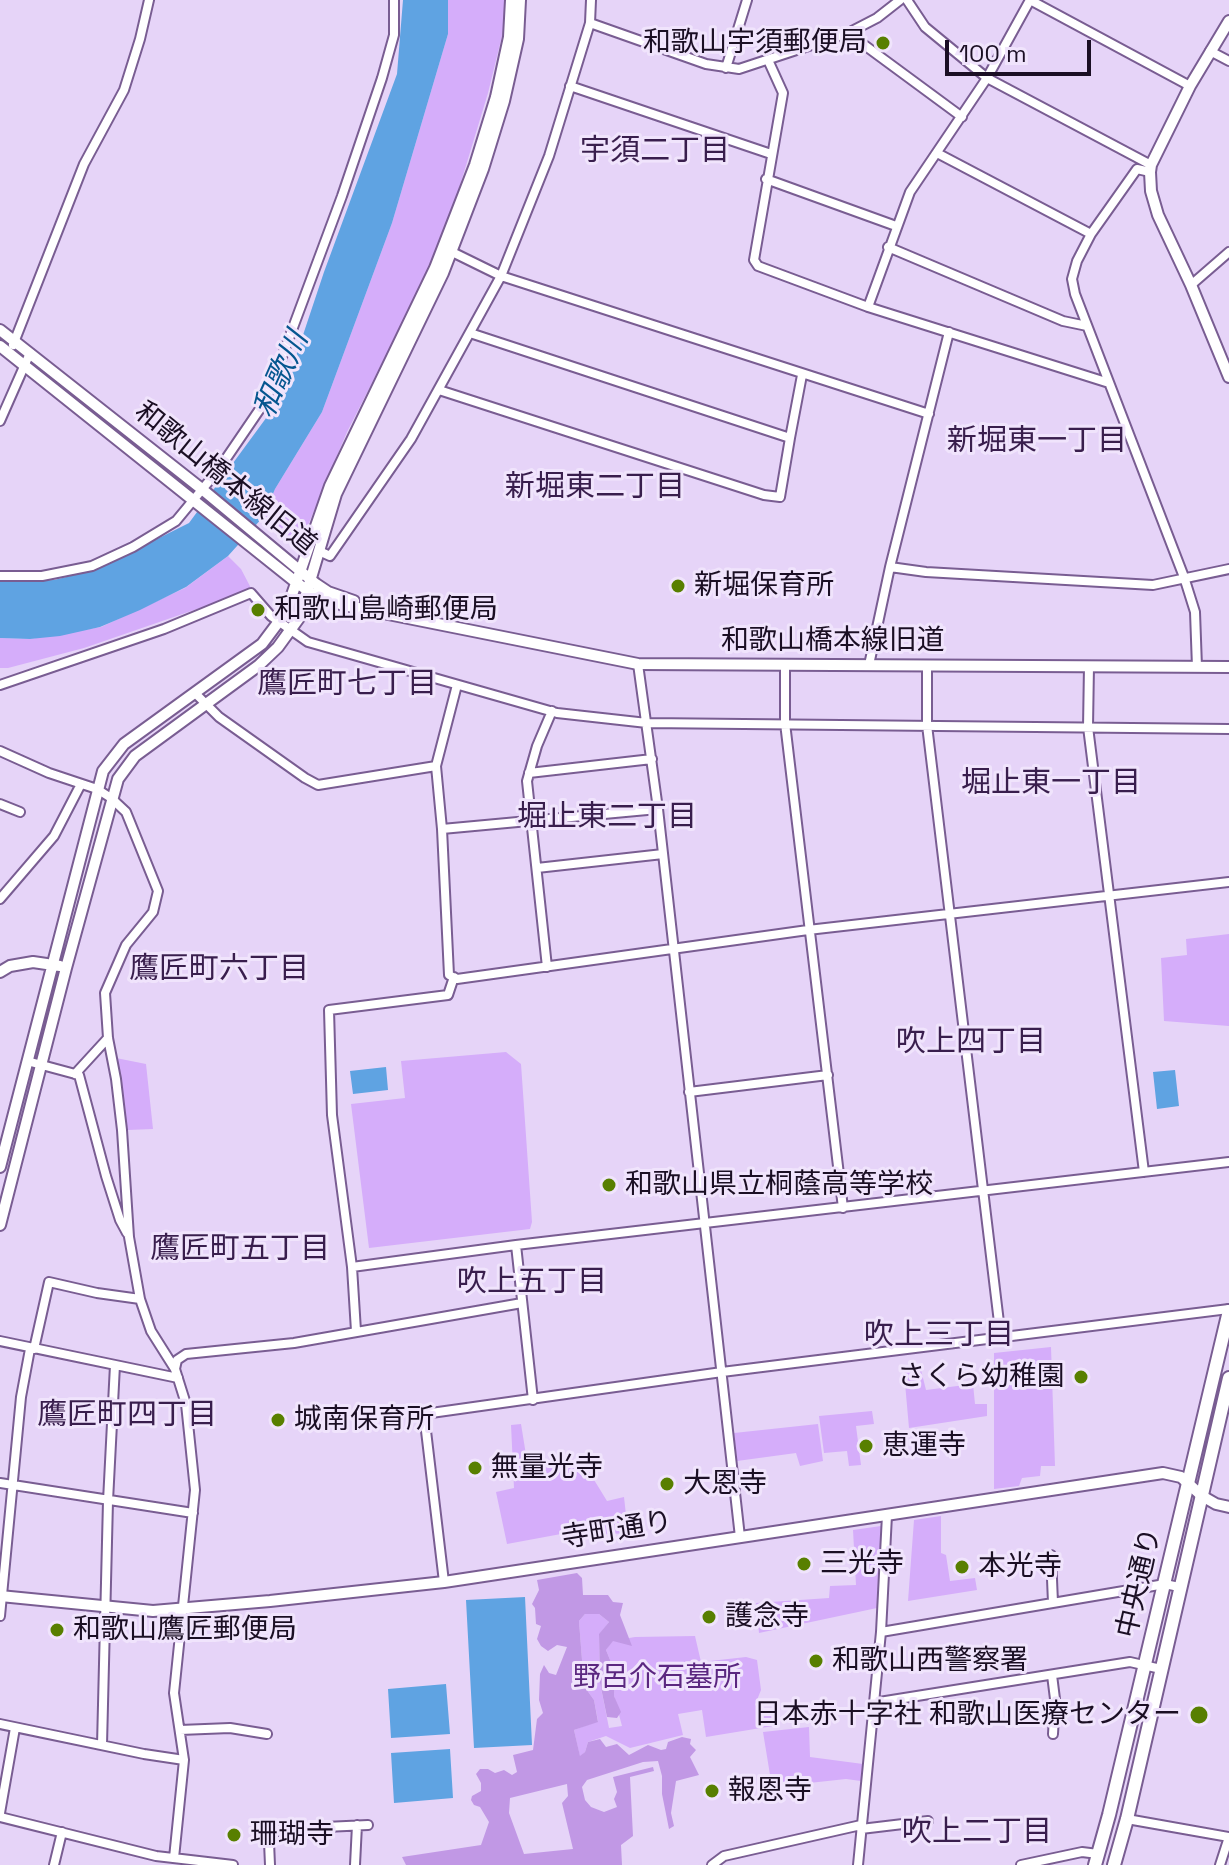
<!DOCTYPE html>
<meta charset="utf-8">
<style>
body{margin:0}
#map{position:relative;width:1229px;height:1865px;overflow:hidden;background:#e6d4f8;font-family:"Space Grotesk",sans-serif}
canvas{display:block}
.scale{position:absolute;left:945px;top:40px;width:146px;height:36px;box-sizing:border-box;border:4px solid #1b0f24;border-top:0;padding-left:10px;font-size:24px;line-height:28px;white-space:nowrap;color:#1b0f24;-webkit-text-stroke:6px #f0e4fc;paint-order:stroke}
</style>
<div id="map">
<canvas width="1229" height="1865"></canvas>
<div class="scale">100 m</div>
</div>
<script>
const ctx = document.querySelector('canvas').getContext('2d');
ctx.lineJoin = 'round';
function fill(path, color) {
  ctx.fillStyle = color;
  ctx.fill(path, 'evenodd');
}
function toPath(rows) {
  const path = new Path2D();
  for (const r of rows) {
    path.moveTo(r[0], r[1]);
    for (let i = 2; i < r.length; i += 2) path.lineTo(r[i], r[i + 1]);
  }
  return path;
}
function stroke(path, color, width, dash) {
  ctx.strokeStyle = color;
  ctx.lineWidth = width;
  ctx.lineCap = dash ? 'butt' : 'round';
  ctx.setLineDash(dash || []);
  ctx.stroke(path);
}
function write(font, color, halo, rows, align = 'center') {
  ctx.font = font + ' "Space Grotesk","Noto Sans JP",sans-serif';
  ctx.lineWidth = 6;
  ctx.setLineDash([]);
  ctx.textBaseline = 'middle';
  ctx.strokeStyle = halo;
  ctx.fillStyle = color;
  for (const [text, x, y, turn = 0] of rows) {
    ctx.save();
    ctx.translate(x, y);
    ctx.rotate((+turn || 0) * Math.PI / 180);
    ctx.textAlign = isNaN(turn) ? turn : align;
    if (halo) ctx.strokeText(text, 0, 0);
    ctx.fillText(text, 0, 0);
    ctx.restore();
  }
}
fill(toPath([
 [448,0,507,0,503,32,488,93,451,215,426,277,347,432,306,530,291,544,264,516,275,489,322,412,392,223,448,34],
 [228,556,241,569,252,590,84,648,8,668,0,668,0,638,30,639,101,627,185,588],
 [1229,934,1229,1026,1164,1021,1161,958,1187,955,1186,939],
 [506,1052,521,1064,532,1222,530,1229,369,1248,351,1104,405,1098,401,1061],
 [111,1057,146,1064,153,1129,128,1130],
 [1051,1347,1055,1466,1041,1466,1040,1476,1022,1478,1019,1486,994,1489,994,1353],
 [921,1370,926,1390,973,1384,975,1404,987,1404,987,1416,909,1428,904,1372],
 [872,1411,874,1424,856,1426,861,1465,849,1466,847,1451,824,1453,819,1416],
 [521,1424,528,1467,563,1464,588,1470,607,1501,624,1497,628,1533,592,1535,588,1529,507,1544,496,1492,514,1488,511,1425],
 [818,1424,823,1461,800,1466,796,1453,737,1461,734,1433],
 [941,1516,941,1553,946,1555,950,1581,975,1578,977,1590,908,1601,914,1520],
 [881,1526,877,1608,759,1633,756,1603,829,1598,830,1586,856,1585,853,1530],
 [585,1614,599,1614,609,1622,599,1635,600,1683,609,1728,622,1726,614,1696,615,1672,606,1650,612,1641,635,1637,695,1636,701,1662,746,1657,757,1660,761,1690,755,1705,770,1711,773,1726,706,1737,702,1710,678,1714,683,1735,630,1748,606,1736,588,1742,585,1752,580,1757,574,1730,598,1721,594,1700,584,1686,579,1621],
 [809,1727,810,1757,863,1764,861,1781,846,1779,772,1787,763,1732]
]), '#d5adfa');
fill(toPath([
 [577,1573,582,1578,583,1595,608,1595,613,1602,623,1603,620,1615,632,1646,613,1641,606,1650,615,1672,614,1696,621,1712,617,1718,607,1717,600,1683,599,1634,609,1622,599,1614,585,1614,579,1621,584,1686,594,1700,598,1722,574,1730,580,1756,585,1752,588,1742,600,1739,606,1747,617,1744,629,1755,648,1745,661,1750,666,1749,668,1742,682,1737,691,1739,690,1744,696,1750,690,1757,699,1775,676,1781,671,1813,674,1826,669,1829,662,1794,662,1776,658,1761,643,1762,587,1780,582,1787,585,1800,591,1807,604,1812,617,1807,614,1799,617,1792,613,1777,653,1767,654,1771,630,1777,633,1836,621,1845,622,1865,406,1865,402,1857,481,1845,489,1822,480,1807,474,1805,471,1800,472,1796,481,1791,481,1783,476,1774,480,1769,488,1769,495,1773,504,1770,512,1775,517,1772,513,1755,533,1750,537,1719,543,1713,539,1700,540,1674,544,1665,549,1673,556,1675,567,1647,557,1645,548,1651,541,1646,537,1639,541,1626,536,1624,535,1608,532,1604,539,1590,537,1580],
 [567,1784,568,1796,562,1803,573,1849,524,1854,509,1813,510,1798]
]), '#c198e5');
fill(toPath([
 [403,0,448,0,448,34,392,223,322,412,275,489,264,516,228,556,186,587,140,610,100,627,60,636,30,639,0,638,0,582,54,580,95,570,189,523,283,395,324,272,397,74],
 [386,1067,388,1090,353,1094,350,1071],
 [1175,1070,1179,1106,1157,1109,1153,1072],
 [525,1597,532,1745,474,1748,466,1600],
 [446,1684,450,1734,391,1738,388,1689],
 [450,1749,453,1798,394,1803,391,1753]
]), '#5fa3e2');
const minor = toPath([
 [907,0,925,27,987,78,1151,165],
 [1030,0,1190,86],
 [590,23,706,64,739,69,848,33,877,18,900,0],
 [848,33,962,117],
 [1210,51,1229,61],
 [768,60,783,93,754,260,758,266,868,307,1109,383],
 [726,68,747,0],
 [570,86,771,154],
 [937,153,1091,234],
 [1150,172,1137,169,1091,234,1077,261,1072,279,1075,294,1184,577,1195,612,1197,667],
 [766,179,896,226],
 [888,247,1063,321,1087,326],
 [446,249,501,276,929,414],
 [1191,285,1229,252],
 [868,307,910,192,987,78,1030,0],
 [470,333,790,438,802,375],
 [13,345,84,164,124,90,140,39,149,0],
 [439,390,764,495,780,497,790,438],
 [0,421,30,353],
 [319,551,330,556,411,439,501,276,549,156,590,23,591,0],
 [890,567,926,572,1153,585,1229,569],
 [0,576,42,576,92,566,133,547,176,521,219,469,266,400,342,196,382,78,394,35,394,0],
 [638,664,658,809,740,1537],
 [785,665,785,723,843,1208],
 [869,665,890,567,949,332],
 [927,666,927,725,1001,1339],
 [1089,666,1088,727,1144,1172],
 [0,685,164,629,251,593,271,616,308,642,557,713,647,723,1229,729],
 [457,685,436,766,442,829,449,975,457,979,808,930,1229,882],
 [196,694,219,717,305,778,318,785,436,766],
 [0,751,49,773,97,789,111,798,126,812,158,891,153,912,126,945,105,993,108,1038,116,1079,122,1130,129,1237,140,1299,151,1331,175,1369,186,1404,195,1490,174,1693,184,1760,174,1858],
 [529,773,652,759],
 [0,804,20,812],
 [442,829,658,809],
 [537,868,663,854],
 [0,899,54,836,81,784],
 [547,967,527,781,537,746,552,711],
 [27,1061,79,1075,106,1176,120,1220,127,1233],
 [75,1074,108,1038],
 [689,1092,828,1075],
 [516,1245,533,1400],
 [352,1267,516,1245,1229,1162],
 [356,1331,352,1267,332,1115,329,1010,448,995,454,977],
 [0,1341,178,1378],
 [34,1349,49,1282,97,1293,140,1299],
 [175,1369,177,1360,186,1354,294,1343,522,1303],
 [0,1483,193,1513],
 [1051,1555,1053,1603],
 [444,1582,424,1414,722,1372,1229,1309],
 [0,1616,21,1397,30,1349],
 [881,1632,1165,1584,1179,1587],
 [1052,1675,1055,1699,1053,1734],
 [873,1703,1130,1662,1161,1669],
 [0,1724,144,1754,184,1760],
 [180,1730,230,1728,267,1734],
 [102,1745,108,1501,115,1365],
 [0,1813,15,1728],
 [0,1817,156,1856,233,1865],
 [1127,1819,1229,1837],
 [861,1829,928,1821],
 [54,1865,62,1832],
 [270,1865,269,1842,272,1833,282,1829,368,1825],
 [355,1865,357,1825],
 [712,1865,724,1856,861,1825],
 [858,1865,881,1632,887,1515],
 [1021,1865,1082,1852,1098,1854],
 [1220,1865,1229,1837]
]);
const tertiary = toPath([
 [1229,21,1190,86,1151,165,1150,172,1151,191,1158,215,1191,285,1229,377],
 [0,330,203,490,316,584,328,592,354,601],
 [0,346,297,583,311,593,343,605,638,664,1229,667],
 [0,972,10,966,33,962,60,966],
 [0,1167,103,771,124,744,262,644,286,612,330,486,435,268,475,165,496,97,509,37,511,0],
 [0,1225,66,968,118,779,135,756,258,666,278,647,299,618,336,494,443,273,483,169,504,101,518,39,520,0],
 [0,1596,153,1611,270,1601,444,1582,1163,1473,1181,1477,1202,1496,1216,1504,1229,1507]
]);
const trunk = toPath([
 [1095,1865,1109,1815,1229,1311],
 [1114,1865,1127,1819,1229,1378]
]);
stroke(minor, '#795d92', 12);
stroke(tertiary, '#795d92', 14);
stroke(trunk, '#795d92', 16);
stroke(minor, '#fff', 8);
stroke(tertiary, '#fff', 10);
stroke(trunk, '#fff', 12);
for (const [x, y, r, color] of [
 [883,43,8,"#587f00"],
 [678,586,8,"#587f00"],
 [258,610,8,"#587f00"],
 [609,1185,8,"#587f00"],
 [1081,1377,8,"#587f00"],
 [278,1420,8,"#587f00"],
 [866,1446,8,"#587f00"],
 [475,1468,8,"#587f00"],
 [667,1484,8,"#587f00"],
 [804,1564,8,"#587f00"],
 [962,1567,8,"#587f00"],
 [709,1617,8,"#587f00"],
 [57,1630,8,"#587f00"],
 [816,1661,8,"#587f00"],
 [1199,1715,10,"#587f00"],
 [712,1791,8,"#587f00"],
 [234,1835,8,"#587f00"]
]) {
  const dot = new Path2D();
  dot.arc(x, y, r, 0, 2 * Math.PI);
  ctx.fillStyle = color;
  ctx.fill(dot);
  stroke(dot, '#f0e4fc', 3);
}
write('28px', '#1b0f24', '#f0e4fc', [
 ["和歌山宇須郵便局",867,43,"right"],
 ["新堀保育所",694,586],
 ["和歌山島崎郵便局",274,610],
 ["和歌山県立桐蔭高等学校",625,1185],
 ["さくら幼稚園",1065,1377,"right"],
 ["城南保育所",294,1420],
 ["恵運寺",882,1446],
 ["無量光寺",491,1468],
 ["大恩寺",683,1484],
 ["三光寺",820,1564],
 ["本光寺",978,1567],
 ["護念寺",725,1617],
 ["和歌山鷹匠郵便局",73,1630],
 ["和歌山西警察署",832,1661],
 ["日本赤十字社 和歌山医療センター",1181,1715,"right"],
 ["報恩寺",728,1791],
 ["珊瑚寺",250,1835]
], 'left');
write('28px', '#1b0f24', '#f0e4fc', [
 ["和歌山橋本線旧道",225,479,39],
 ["和歌山橋本線旧道",833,641],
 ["寺町通り",617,1531,-9],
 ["中央通り",1140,1583,-77]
]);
write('28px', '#5b2780', '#f0e4fc', [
 ["野呂介石墓所",657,1678]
]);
write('30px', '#391e4d', '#f0e4fc', [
 ["宇須二丁目",655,152],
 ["新堀東一丁目",1037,442],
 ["新堀東二丁目",595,488],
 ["鷹匠町七丁目",347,685],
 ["堀止東一丁目",1051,784],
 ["堀止東二丁目",607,818],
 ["鷹匠町六丁目",219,970],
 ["吹上四丁目",971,1043],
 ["鷹匠町五丁目",240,1250],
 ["吹上五丁目",532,1283],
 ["吹上三丁目",939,1336],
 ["鷹匠町四丁目",127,1416],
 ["吹上二丁目",977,1833]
]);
write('italic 30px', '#05568f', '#f0e4fc', [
 ["和歌川",282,375,-66]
]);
</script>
